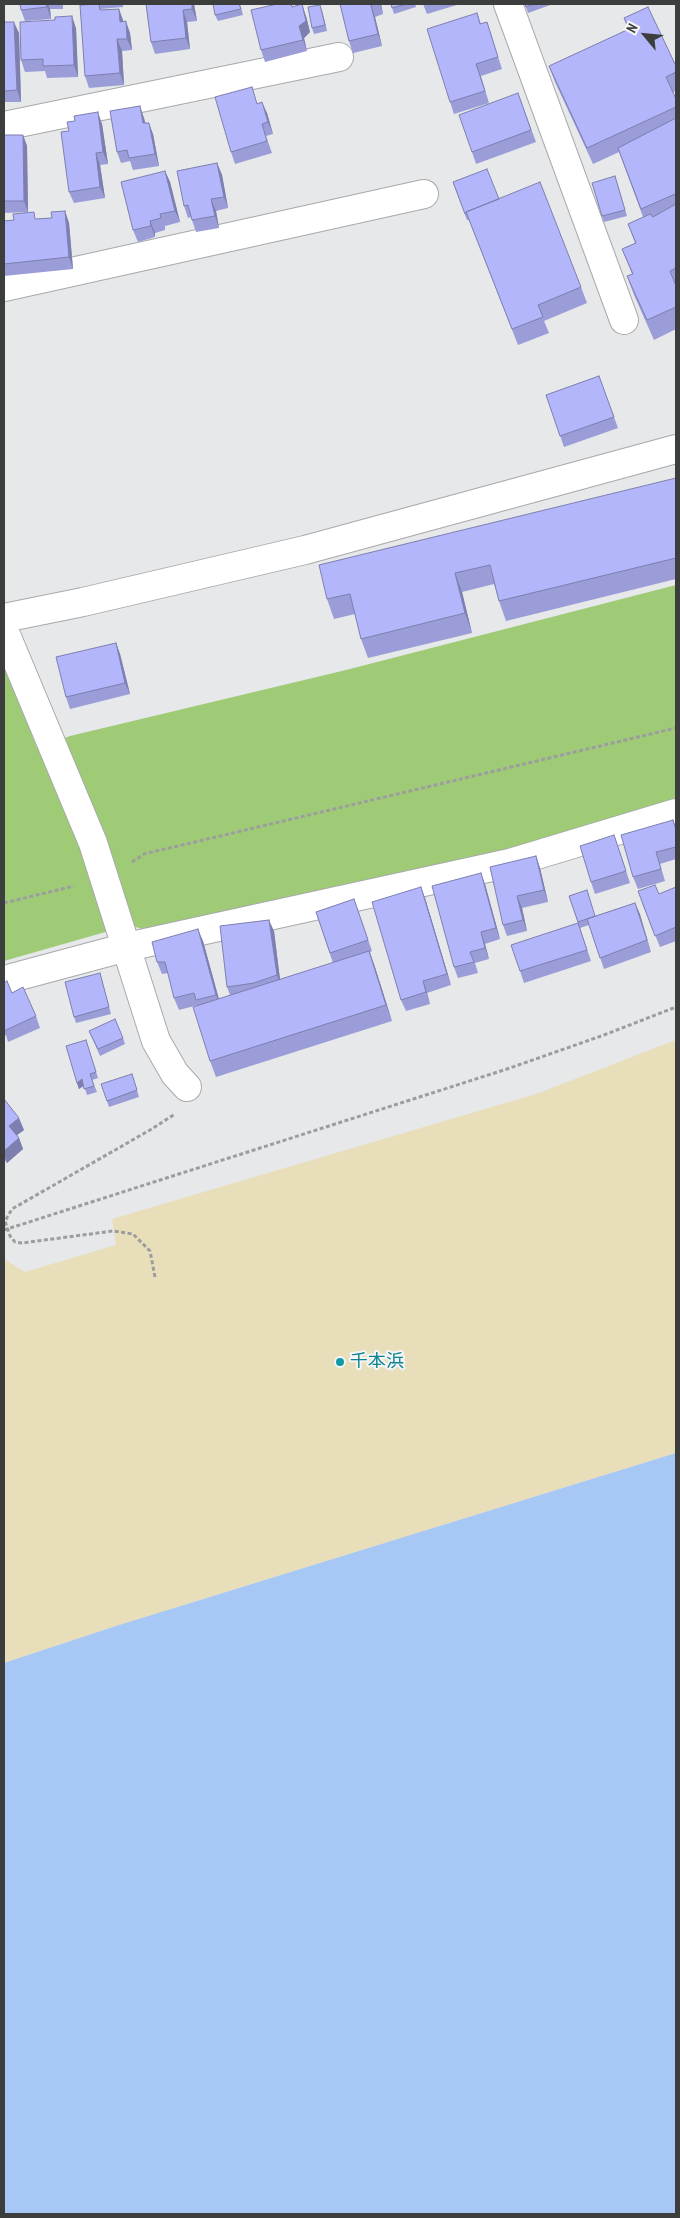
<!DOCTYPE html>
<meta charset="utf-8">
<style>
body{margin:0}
#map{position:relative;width:680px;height:2218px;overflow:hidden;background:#e6e8ea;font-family:"PT Sans Narrow",sans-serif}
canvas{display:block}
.frame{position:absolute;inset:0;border:5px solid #3c3d3d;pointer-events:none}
.north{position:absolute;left:620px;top:10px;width:50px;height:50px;-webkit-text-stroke:4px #f3f5f7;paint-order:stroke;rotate:298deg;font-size:14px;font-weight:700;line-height:20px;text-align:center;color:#3c3d3d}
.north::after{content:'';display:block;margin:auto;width:18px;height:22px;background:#3c3d3d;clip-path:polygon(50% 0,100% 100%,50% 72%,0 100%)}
</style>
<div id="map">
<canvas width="680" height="2218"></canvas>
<div class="frame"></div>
<div class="north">N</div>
</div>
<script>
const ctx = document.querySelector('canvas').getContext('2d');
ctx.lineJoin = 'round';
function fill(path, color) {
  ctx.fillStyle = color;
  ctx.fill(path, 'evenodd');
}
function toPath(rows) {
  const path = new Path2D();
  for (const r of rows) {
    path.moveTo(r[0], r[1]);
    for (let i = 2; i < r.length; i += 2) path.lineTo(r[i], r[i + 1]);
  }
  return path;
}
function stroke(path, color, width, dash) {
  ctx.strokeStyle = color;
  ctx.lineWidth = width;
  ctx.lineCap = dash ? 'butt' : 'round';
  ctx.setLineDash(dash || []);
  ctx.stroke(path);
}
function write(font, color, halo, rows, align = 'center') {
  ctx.font = font + ' "PT Sans Narrow","Noto Sans JP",sans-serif';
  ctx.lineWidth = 4;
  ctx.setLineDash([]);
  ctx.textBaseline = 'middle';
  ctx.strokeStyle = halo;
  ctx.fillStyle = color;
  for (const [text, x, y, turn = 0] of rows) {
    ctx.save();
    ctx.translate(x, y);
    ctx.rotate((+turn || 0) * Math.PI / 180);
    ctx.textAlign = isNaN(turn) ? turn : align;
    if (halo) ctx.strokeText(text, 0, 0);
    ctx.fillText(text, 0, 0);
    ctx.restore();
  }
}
fill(toPath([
 [676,585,676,800,542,842,145,930,130,925,4,961,4,663,37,748,70,736,346,670]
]), '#9fcb77');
fill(toPath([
 [676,1040,676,1453,116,1626,4,1663,4,1259,25,1272,116,1245,112,1219,536,1094]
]), '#e8deb9');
fill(toPath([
 [676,1453,676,2214,4,2214,4,1663,116,1626]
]), '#a7c7f4');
const minor = toPath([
 [508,4,624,320],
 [4,126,339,57],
 [4,287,424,194],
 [4,618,83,602,305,550,676,449],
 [4,630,93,843,156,1041,175,1074,187,1087],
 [4,980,127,947,510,863,676,813]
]);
stroke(minor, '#a7a9ab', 30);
stroke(toPath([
 [132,862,144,854,676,728],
 [4,903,74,886],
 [4,1230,507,1069,604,1035,676,1007],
 [155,1277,150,1251,133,1234,113,1231,22,1243,15,1242,10,1236,5,1221,12,1209,150,1130,175,1114]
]), '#9c9d9e', 3, [4, 2.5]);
stroke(minor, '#fff', 28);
fill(toPath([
 [20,4,63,4,63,9,50,9,51,19,25,21,21,10],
 [90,4,123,4,123,7,100,9,101,10,119,9,123,21,130,33,132,50,122,51,124,85,89,88,85,76,92,5],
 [146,4,194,4,197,21,187,22,190,49,155,54,151,42],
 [240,4,243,15,218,21,215,15],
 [340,4,381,4,383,14,375,17,382,46,353,53,349,41],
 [391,4,415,4,416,7,394,14],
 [423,4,460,4,427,14],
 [525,4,553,4,528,13],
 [293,7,306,16,310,32,304,38,307,51,265,62,261,50],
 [322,11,327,31,314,34,312,28],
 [477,13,481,24,487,22,502,69,481,76,489,103,454,114,450,102],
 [624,18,676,66,676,91,673,92,676,99,676,329,654,340,634,295,627,276,632,274,622,249,635,243,628,224,643,217,619,152,593,164,555,82,549,66,628,30],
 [55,20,76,28,78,77,47,78,45,71,25,72,21,60],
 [4,22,19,33,21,102,4,102],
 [518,93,536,142,476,164,472,152],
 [258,103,267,113,273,134,266,136,272,153,235,164,231,152],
 [144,118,145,123,153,134,159,166,133,170,130,161,121,163,117,152],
 [102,124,108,164,100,165,105,198,74,203,69,192],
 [4,135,23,135,27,146,28,212,4,213],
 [217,163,222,175,228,208,216,211,219,228,196,232,191,217,188,218,184,206],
 [165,171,170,182,180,222,165,226,165,230,155,233,155,237,138,242,133,230],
 [615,176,627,216,604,222,602,216],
 [453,182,499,199,581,287,587,303,544,321,549,333,518,345,469,220,467,220],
 [65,211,69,223,73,269,4,276,4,221,52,218],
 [599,376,618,428,564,447,546,395],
 [676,478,676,579,506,621,499,601,494,584,462,592,472,633,368,658,361,639,355,614,334,619,327,599],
 [116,643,120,654,130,694,70,709,66,697],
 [673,820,676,828,676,859,660,864,665,881,638,889,633,877],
 [614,835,630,883,595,894,591,882],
 [536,856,540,868,548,902,522,908,527,931,507,936,503,925],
 [485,884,500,939,485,944,489,959,475,963,478,973,458,978,454,967],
 [676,887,676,941,660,947,642,903,659,894],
 [569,896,595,916,635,903,651,952,604,969,589,925,580,928,591,961,524,983,520,971,578,923],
 [425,898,451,985,427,993,430,1004,406,1011,401,1000],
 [354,899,372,951,370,952,392,1021,216,1077,210,1061,198,1005,179,1010,174,998,168,973,162,974,157,962,203,941,219,999,230,995,227,987,274,931,280,980,333,963,316,912],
 [100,973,111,1014,76,1023,74,1017],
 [4,983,12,993,36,1016,40,1028,8,1042,6,1035,4,1036],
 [89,1031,123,1038,125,1044,100,1056],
 [86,1040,98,1078,92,1080,97,1092,87,1095,84,1086,79,1089,77,1083],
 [132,1074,139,1097,109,1107,101,1084],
 [4,1099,24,1130,17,1135,19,1138,23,1149,7,1163,4,1159]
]), '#9a9dd7');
fill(toPath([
 [46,4,48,4,50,9,51,19],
 [192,4,194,4,197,21,192,9],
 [302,4,306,16,310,32,304,38,307,51,303,40,299,26],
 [380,4,381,4,383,14],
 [320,5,322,11,327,31,325,25],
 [371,5,375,17,382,46,378,34],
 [119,9,123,20,124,33,120,22],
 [183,10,187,22,190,49,186,38],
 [72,16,76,28,78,77,74,65],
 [126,21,130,33,132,50,127,39],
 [14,22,19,33,21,102,17,90],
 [117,39,122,51,124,85,120,73],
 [262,102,267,113,273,134,268,122],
 [140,106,144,118,148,135,143,123],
 [98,112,102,124,108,164,103,152],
 [149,123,153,134,159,166,155,154],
 [23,135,27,146,28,212,24,201],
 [96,153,100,165,105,198,100,187],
 [217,163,222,175,228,208,224,197],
 [165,171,170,182,180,222,175,211],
 [211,199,216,211,219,228,215,216],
 [65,211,69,223,73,269,69,257],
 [150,221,155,233,155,237,151,226],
 [455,573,462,592,472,633,465,613],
 [116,643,120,654,130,694,125,683],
 [536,856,540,868,548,902,544,890],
 [481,873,485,884,500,939,496,928],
 [421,887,425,898,451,985,447,974],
 [517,896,522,908,527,931,523,920],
 [635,903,640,914,651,952,647,940],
 [269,920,274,931,281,987,277,975],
 [198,929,203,941,221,1007,216,995],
 [481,932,485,944,489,959,485,948],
 [369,951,375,967,392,1021,386,1005],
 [423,981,427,993,430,1004,426,992],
 [82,1079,84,1085,79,1089,77,1083],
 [19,1118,24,1130,13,1138,9,1126],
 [19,1138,23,1149,7,1163,4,1154,4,1151]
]), '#7d7faf');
const building = toPath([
 [20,4,46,4,47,7,21,10,20,4],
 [99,4,100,10,119,9,120,22,126,21,127,39,117,39,120,73,85,76,80,5,99,4],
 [146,4,192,4,192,9,183,10,186,38,151,42,146,4],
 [213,4,239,4,241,9,215,15,213,4],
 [277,4,291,4,292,7,302,4,306,21,299,26,303,40,261,50,251,10,277,4],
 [340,4,376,4,371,5,378,34,349,41,340,4],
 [391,4,406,4,392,8,391,4],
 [525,4,534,4,526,7,525,4],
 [320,5,325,25,312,28,308,7,320,5],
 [648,7,676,66,676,72,666,77,676,99,676,107,587,148,549,66,629,29,624,18,648,7],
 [477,13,480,24,487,22,498,57,476,64,485,91,450,102,427,29,477,13],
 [72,16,74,65,43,66,43,59,21,60,20,22,55,20,55,17,72,16],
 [4,22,14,22,17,90,4,91,4,22],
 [252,87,257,104,262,102,268,122,262,124,267,141,231,152,215,97,252,87],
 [518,93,531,130,472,152,459,115,518,93],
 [140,106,143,123,149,123,155,154,129,158,127,150,117,152,110,111,140,106],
 [98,112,103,152,96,153,100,187,69,192,61,132,69,131,67,122,75,121,74,116,98,112],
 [676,118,676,198,675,194,641,209,618,148,676,118],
 [4,135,23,135,24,201,4,201,4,135],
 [217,163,224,197,211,199,215,216,192,220,188,205,184,206,177,171,217,163],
 [487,169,499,199,466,212,467,214,465,214,453,182,487,169],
 [165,171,175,211,160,214,161,218,150,221,151,226,133,230,121,182,165,171],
 [615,176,625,210,602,216,592,183,615,176],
 [540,182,581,287,538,305,543,317,512,329,466,212,540,182],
 [676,204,676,268,670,271,676,286,676,307,647,320,627,276,633,274,622,249,636,243,628,224,650,214,653,217,676,204],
 [65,211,69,257,4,264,4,221,14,220,13,214,34,212,35,219,52,218,51,212,65,211],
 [599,376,614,417,560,436,546,395,599,376],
 [676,478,676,558,499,601,490,565,455,573,465,613,361,639,350,594,327,599,319,565,676,478],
 [116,643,125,683,66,697,56,657,116,643],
 [673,820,676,830,676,847,656,852,661,869,633,877,621,835,673,820],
 [614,835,626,871,591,882,580,846,614,835],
 [536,856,544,890,517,896,523,920,503,925,490,867,536,856],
 [481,873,496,928,481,932,485,948,470,952,474,962,454,967,432,886,481,873],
 [655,885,659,894,676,887,676,927,655,936,638,891,655,885],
 [421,887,447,974,423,981,426,992,401,1000,372,902,421,887],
 [587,890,595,916,578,922,569,896,587,890],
 [354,899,368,940,330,953,316,912,354,899],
 [635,903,647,940,600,958,587,919,635,903],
 [269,920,277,975,254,983,227,987,220,926,269,920],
 [578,923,587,950,520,971,511,945,578,923],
 [198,929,216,995,196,1000,194,993,174,998,165,962,157,962,152,942,198,929],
 [369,951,386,1005,210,1061,193,1007,369,951],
 [100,973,109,1007,74,1017,65,982,100,973],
 [7,981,12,993,23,987,36,1016,4,1031,4,983,7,981],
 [115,1019,123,1038,98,1049,89,1031,115,1019],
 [86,1040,96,1072,90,1074,94,1086,84,1089,82,1079,77,1083,66,1046,86,1040],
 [132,1074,137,1090,107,1101,101,1084,132,1074],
 [4,1099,19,1118,9,1126,19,1138,4,1151,4,1099]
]);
fill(building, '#b3b6fa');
stroke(building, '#7d7faf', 1);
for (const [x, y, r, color] of [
 [340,1362,5,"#0f9aa8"]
]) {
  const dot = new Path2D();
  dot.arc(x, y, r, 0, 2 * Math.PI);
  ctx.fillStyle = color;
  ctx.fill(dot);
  stroke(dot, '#f3f5f7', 2);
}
write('18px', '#0d838f', '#f3f5f7', [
 ["千本浜",350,1362]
], 'left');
</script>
